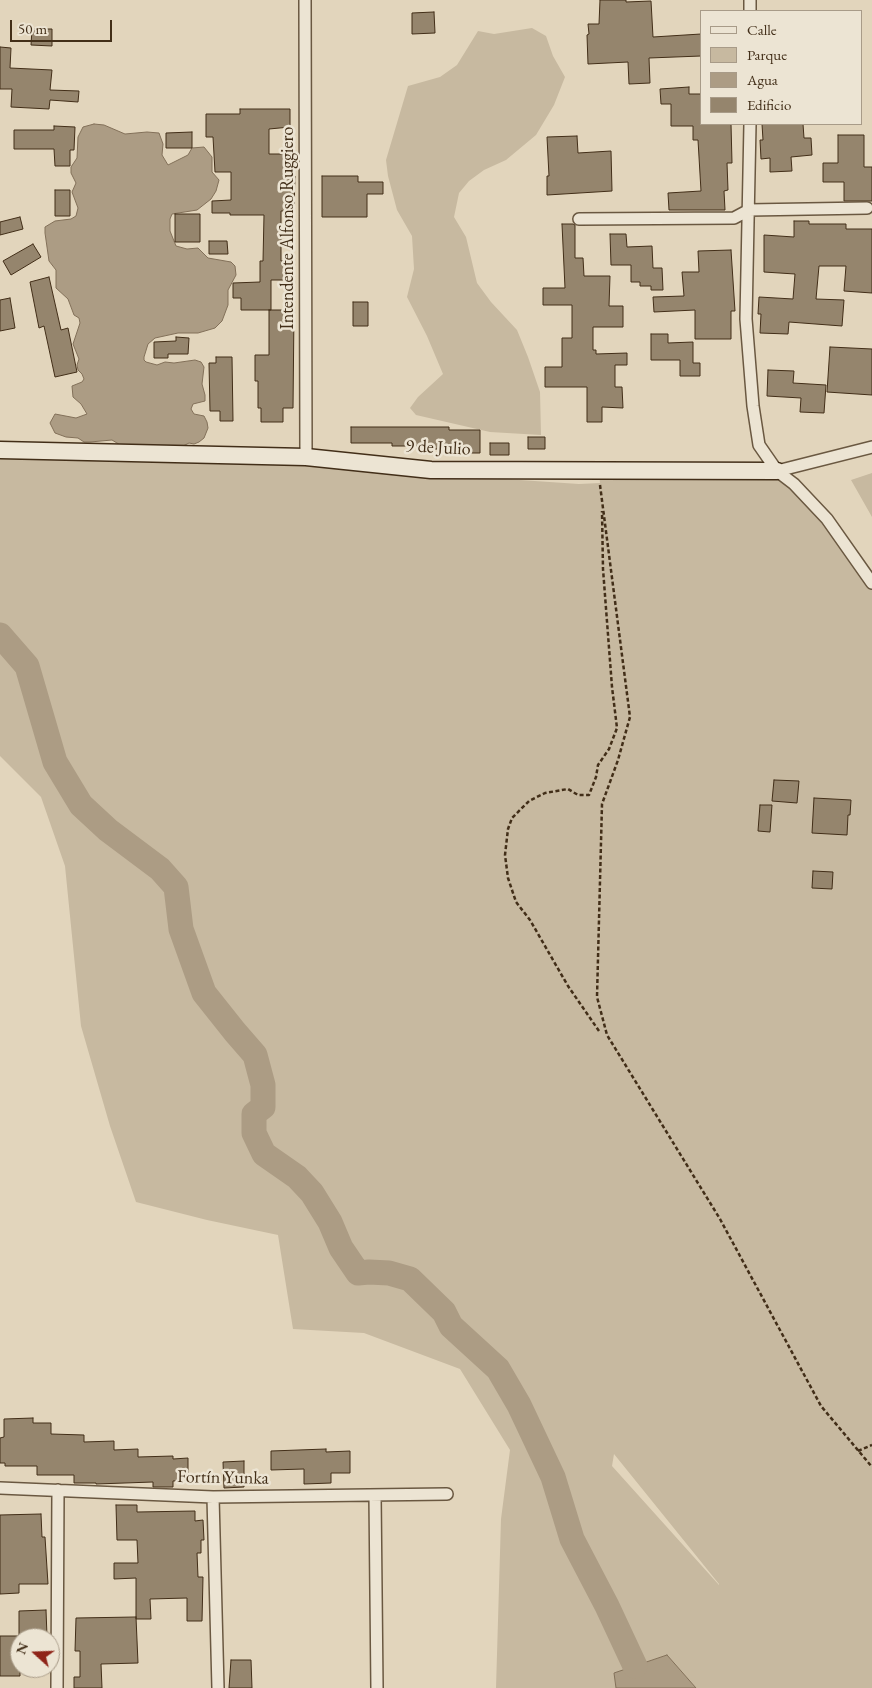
<!DOCTYPE html>
<meta charset="utf-8">
<style>
body{margin:0}
#map{position:relative;width:872px;height:1688px;overflow:hidden;background:#e2d5bc;font-family:"EB Garamond",serif}
canvas{display:block}
.legend{position:absolute;left:700px;top:10px;width:162px;height:115px;box-sizing:border-box;background:#ece4d3;border:1px solid #a89b88;margin:0;padding:6px 9px;list-style:none;font-size:15px;color:#422e18}
.legend li{display:flex;align-items:center;gap:10px;height:25px}
.legend b{width:25px;border:1px solid #a89b88}
.north{position:absolute;left:10px;top:1628px;width:50px;height:50px;box-sizing:border-box;background:#ece4d3;border:1px solid #a89b88;border-radius:50%;rotate:290deg;font-size:14px;font-weight:700;line-height:20px;text-align:center;color:#422e18}
.north::after{content:'';display:block;margin:auto;width:18px;height:22px;background:#8f2418;clip-path:polygon(50% 0,100% 100%,50% 72%,0 100%)}
.scale{position:absolute;left:10px;top:20px;width:102px;height:22px;box-sizing:border-box;border:2px solid #422e18;border-top:0;padding-left:6px;font-size:15px;line-height:18px;white-space:nowrap;color:#422e18;-webkit-text-stroke:4px #ece4d3;paint-order:stroke}
</style>
<div id="map">
<canvas width="872" height="1688"></canvas>
<ul class="legend">
<li><b style="height:6px;background:#ece4d3"></b>Calle</li>
<li><b style="height:14px;background:#c7b9a0"></b>Parque</li>
<li><b style="height:14px;background:#ac9c84"></b>Agua</li>
<li><b style="height:14px;background:#95856d"></b>Edificio</li>
</ul>
<div class="north">N</div>
<div class="scale">50 m</div>
</div>
<script>
const ctx = document.querySelector('canvas').getContext('2d');
ctx.lineJoin = 'round';
function fill(path, color) {
  ctx.fillStyle = color;
  ctx.fill(path, 'evenodd');
}
function toPath(rows) {
  const path = new Path2D();
  for (const r of rows) {
    path.moveTo(r[0], r[1]);
    for (let i = 2; i < r.length; i += 2) path.lineTo(r[i], r[i + 1]);
  }
  return path;
}
function stroke(path, color, width, dash) {
  ctx.strokeStyle = color;
  ctx.lineWidth = width;
  ctx.lineCap = dash ? 'butt' : 'round';
  ctx.setLineDash(dash || []);
  ctx.stroke(path);
}
function write(font, color, halo, rows, align = 'center') {
  ctx.font = font + ' "EB Garamond",serif';
  ctx.lineWidth = 5;
  ctx.setLineDash([]);
  ctx.textBaseline = 'middle';
  ctx.strokeStyle = halo;
  ctx.fillStyle = color;
  for (const [text, x, y, turn = 0] of rows) {
    ctx.save();
    ctx.translate(x, y);
    ctx.rotate((+turn || 0) * Math.PI / 180);
    ctx.textAlign = isNaN(turn) ? turn : align;
    if (halo) ctx.strokeText(text, 0, 0);
    ctx.fillText(text, 0, 0);
    ctx.restore();
  }
}
fill(toPath([
 [532,28,546,36,553,56,565,77,554,105,536,135,506,160,484,170,469,181,459,193,454,217,466,237,477,283,491,302,517,330,528,357,540,392,541,435,490,432,416,415,410,408,418,397,443,374,427,336,407,297,414,269,412,236,397,210,388,176,386,160,408,86,440,77,457,65,478,31,494,34],
 [0,450,260,456,312,466,579,484,600,483,599,471,777,471,794,484,872,583,872,1688,696,1688,667,1655,614,1673,616,1688,496,1688,501,1519,510,1450,460,1369,364,1333,293,1329,278,1235,207,1220,136,1202,110,1126,81,1026,65,866,41,797,0,756],
 [614,1454,719,1584,719,1585,612,1466],
 [872,473,872,517,851,480]
]), '#c7b9a0');
const water = toPath([
 [94,124,104,125,125,134,147,132,159,133,163,144,162,155,168,165,188,155,192,148,204,147,212,157,212,172,219,180,216,191,211,199,197,210,172,214,170,219,170,231,176,246,187,249,198,248,208,258,231,262,235,266,236,275,228,290,228,305,222,321,215,328,198,333,178,333,155,338,148,344,144,357,144,360,146,362,157,365,165,362,174,363,195,360,201,362,204,367,202,384,205,395,205,401,193,404,191,409,194,414,204,416,207,422,208,428,204,438,199,442,194,444,189,443,179,448,122,446,112,440,90,442,84,442,78,438,66,437,55,433,50,423,55,414,76,418,87,414,81,404,73,397,72,386,82,382,84,379,82,374,78,370,77,365,79,359,73,344,80,323,79,318,74,315,68,299,56,288,56,270,49,261,45,233,45,227,55,221,71,219,76,216,78,208,72,192,76,183,71,173,71,167,77,158,78,137,83,127,94,124],
 [667,1655,696,1688,616,1688,614,1673,667,1655]
]);
fill(water, '#ac9c84');
stroke(water, '#827059', 1);
stroke(toPath([
 [0,635,27,666,55,762,81,805,108,830,160,869,176,887,181,929,204,993,235,1032,255,1055,263,1085,263,1107,254,1114,254,1133,264,1154,297,1177,312,1193,330,1222,341,1248,358,1273,369,1272,389,1273,410,1279,444,1312,451,1326,498,1369,519,1405,553,1477,572,1539,607,1606,635,1666]
]), '#ac9c84', 25);
const building = toPath([
 [600,0,626,0,626,2,651,1,653,37,701,34,701,56,649,58,650,83,629,84,628,62,588,64,587,35,589,34,588,24,599,24,600,0],
 [434,12,435,33,412,34,412,13,434,12],
 [32,29,52,29,52,46,31,45,32,29],
 [0,47,11,48,10,68,52,70,50,90,79,91,78,102,50,100,49,109,11,107,12,89,0,89,0,47],
 [689,87,689,94,701,94,701,124,731,124,732,163,727,163,728,190,724,191,725,210,669,210,668,193,701,191,698,140,693,140,693,126,671,126,671,104,661,104,660,89,689,87],
 [240,109,290,109,290,127,269,129,269,154,288,154,288,176,295,176,294,211,281,211,281,261,288,261,288,280,271,280,271,310,241,310,241,298,233,298,233,283,260,282,260,261,263,261,264,215,230,215,230,213,212,213,212,201,231,200,231,172,215,172,213,137,206,137,206,114,240,114,240,109],
 [762,124,803,124,804,138,811,138,812,155,791,157,792,171,770,172,770,158,761,159,760,140,763,140,762,124],
 [54,126,75,127,74,150,70,150,70,166,55,166,54,149,14,149,14,130,54,130,54,126],
 [192,132,192,148,166,148,166,133,192,132],
 [838,135,864,135,864,167,872,167,872,201,844,201,844,182,823,182,823,163,838,163,838,135],
 [577,136,578,153,611,151,612,191,547,195,547,176,549,176,547,137,577,136],
 [322,176,358,176,358,182,383,182,383,194,367,194,367,217,322,217,322,176],
 [55,190,70,190,70,216,55,216,55,190],
 [175,214,200,214,200,242,175,242,175,214],
 [20,217,23,229,0,235,0,222,20,217],
 [794,221,809,221,809,224,846,224,846,229,872,229,872,293,844,291,846,266,819,266,816,299,844,300,842,326,789,322,788,334,760,333,761,314,758,314,759,297,793,299,795,274,764,272,764,235,794,237,794,221],
 [562,224,573,224,575,225,575,258,583,258,584,276,610,276,609,306,623,306,623,327,593,327,593,350,596,350,596,354,627,353,627,365,615,365,615,387,622,387,623,408,602,407,602,422,587,422,587,387,545,387,545,367,562,367,562,338,572,338,572,305,543,305,543,288,565,288,562,224],
 [610,234,626,234,627,247,652,246,653,268,662,268,663,290,651,290,651,286,640,286,640,282,631,282,631,265,611,265,610,234],
 [209,241,227,241,228,254,209,254,209,241],
 [33,244,41,257,11,275,3,261,33,244],
 [731,250,735,311,731,311,731,339,695,339,695,310,654,312,653,297,684,296,682,272,699,272,698,251,731,250],
 [49,277,61,330,68,328,77,372,55,377,44,326,39,328,30,282,49,277],
 [10,298,15,328,0,331,0,300,10,298],
 [353,302,368,302,368,326,353,326,353,302],
 [269,310,294,310,293,408,283,408,283,422,261,422,261,408,258,408,258,381,255,381,255,355,269,355,269,310],
 [651,334,668,334,668,343,693,342,693,363,700,363,700,376,680,376,680,360,651,360,651,334],
 [176,337,189,338,188,354,168,354,168,358,154,358,154,342,176,341,176,337],
 [830,347,872,349,872,395,827,392,830,347],
 [216,357,232,357,233,421,220,421,220,411,210,411,209,363,216,363,216,357],
 [768,370,794,371,793,383,826,385,824,413,800,412,801,398,767,396,768,370],
 [351,427,449,427,449,430,480,430,480,453,465,453,465,449,429,449,429,446,392,446,392,443,351,443,351,427],
 [528,437,545,437,545,449,528,449,528,437],
 [490,443,509,443,509,455,490,455,490,443],
 [774,780,799,781,797,803,772,801,774,780],
 [814,798,851,800,850,815,848,815,847,835,812,833,814,798],
 [760,805,772,805,770,832,758,831,760,805],
 [813,871,833,872,832,889,812,888,813,871],
 [33,1418,33,1423,51,1423,51,1434,84,1435,84,1442,114,1441,114,1450,138,1449,138,1457,173,1456,173,1459,188,1458,188,1480,173,1481,173,1487,153,1487,153,1482,96,1484,96,1483,74,1483,74,1475,37,1475,37,1466,5,1466,5,1463,0,1463,0,1438,4,1437,4,1419,33,1418],
 [326,1449,326,1452,350,1451,350,1473,331,1473,331,1483,304,1484,304,1469,271,1470,271,1451,326,1449],
 [244,1461,244,1487,224,1488,223,1462,244,1461],
 [116,1505,137,1505,137,1512,195,1511,195,1521,203,1520,204,1540,201,1540,201,1553,197,1553,198,1577,203,1577,202,1621,187,1621,187,1598,150,1599,151,1619,136,1619,136,1578,114,1579,114,1563,138,1563,137,1540,117,1540,116,1505],
 [41,1514,42,1537,45,1537,48,1584,19,1584,19,1593,0,1594,0,1515,41,1514],
 [46,1610,47,1636,20,1637,20,1676,0,1676,0,1636,19,1636,19,1611,46,1610],
 [136,1617,138,1663,101,1664,102,1688,74,1688,74,1677,80,1677,80,1651,75,1651,76,1618,136,1617],
 [231,1660,251,1660,252,1688,229,1688,231,1660]
]);
fill(building, '#95856d');
stroke(building, '#422e18', 1);
const minor = toPath([
 [305,0,306,457],
 [750,11,750,0],
 [750,124,746,319,753,406,759,445,777,471,794,484,827,519,872,583],
 [579,219,734,218,749,210,867,208],
 [777,471,872,447],
 [0,1488,213,1497,447,1494],
 [375,1495,377,1688],
 [213,1497,218,1688],
 [57,1688,58,1490]
]);
const secondary = toPath([
 [0,450,306,457,431,470,777,471]
]);
stroke(minor, '#6a5841', 14);
stroke(secondary, '#422e18', 19);
stroke(toPath([
 [600,485,630,717,618,760,602,804,597,997,607,1035,720,1219,821,1406,872,1467],
 [599,1031,568,986,530,920,516,902,508,878,505,855,508,829,512,818,529,801,545,793,568,789,578,795,589,795,596,777,598,765,609,749,617,728,612,687,603,569,602,511],
 [858,1451,872,1445]
]), '#422e18', 2.5, [4, 2.5]);
stroke(minor, '#ece4d3', 11);
stroke(secondary, '#ece4d3', 16);
write('18px', '#422e18', '#ece4d3', [
 ["Intendente Alfonso Ruggiero",288,228,-90],
 ["9 de Julio",438,448,3],
 ["Fortín Yunka",223,1478,1]
]);
</script>
